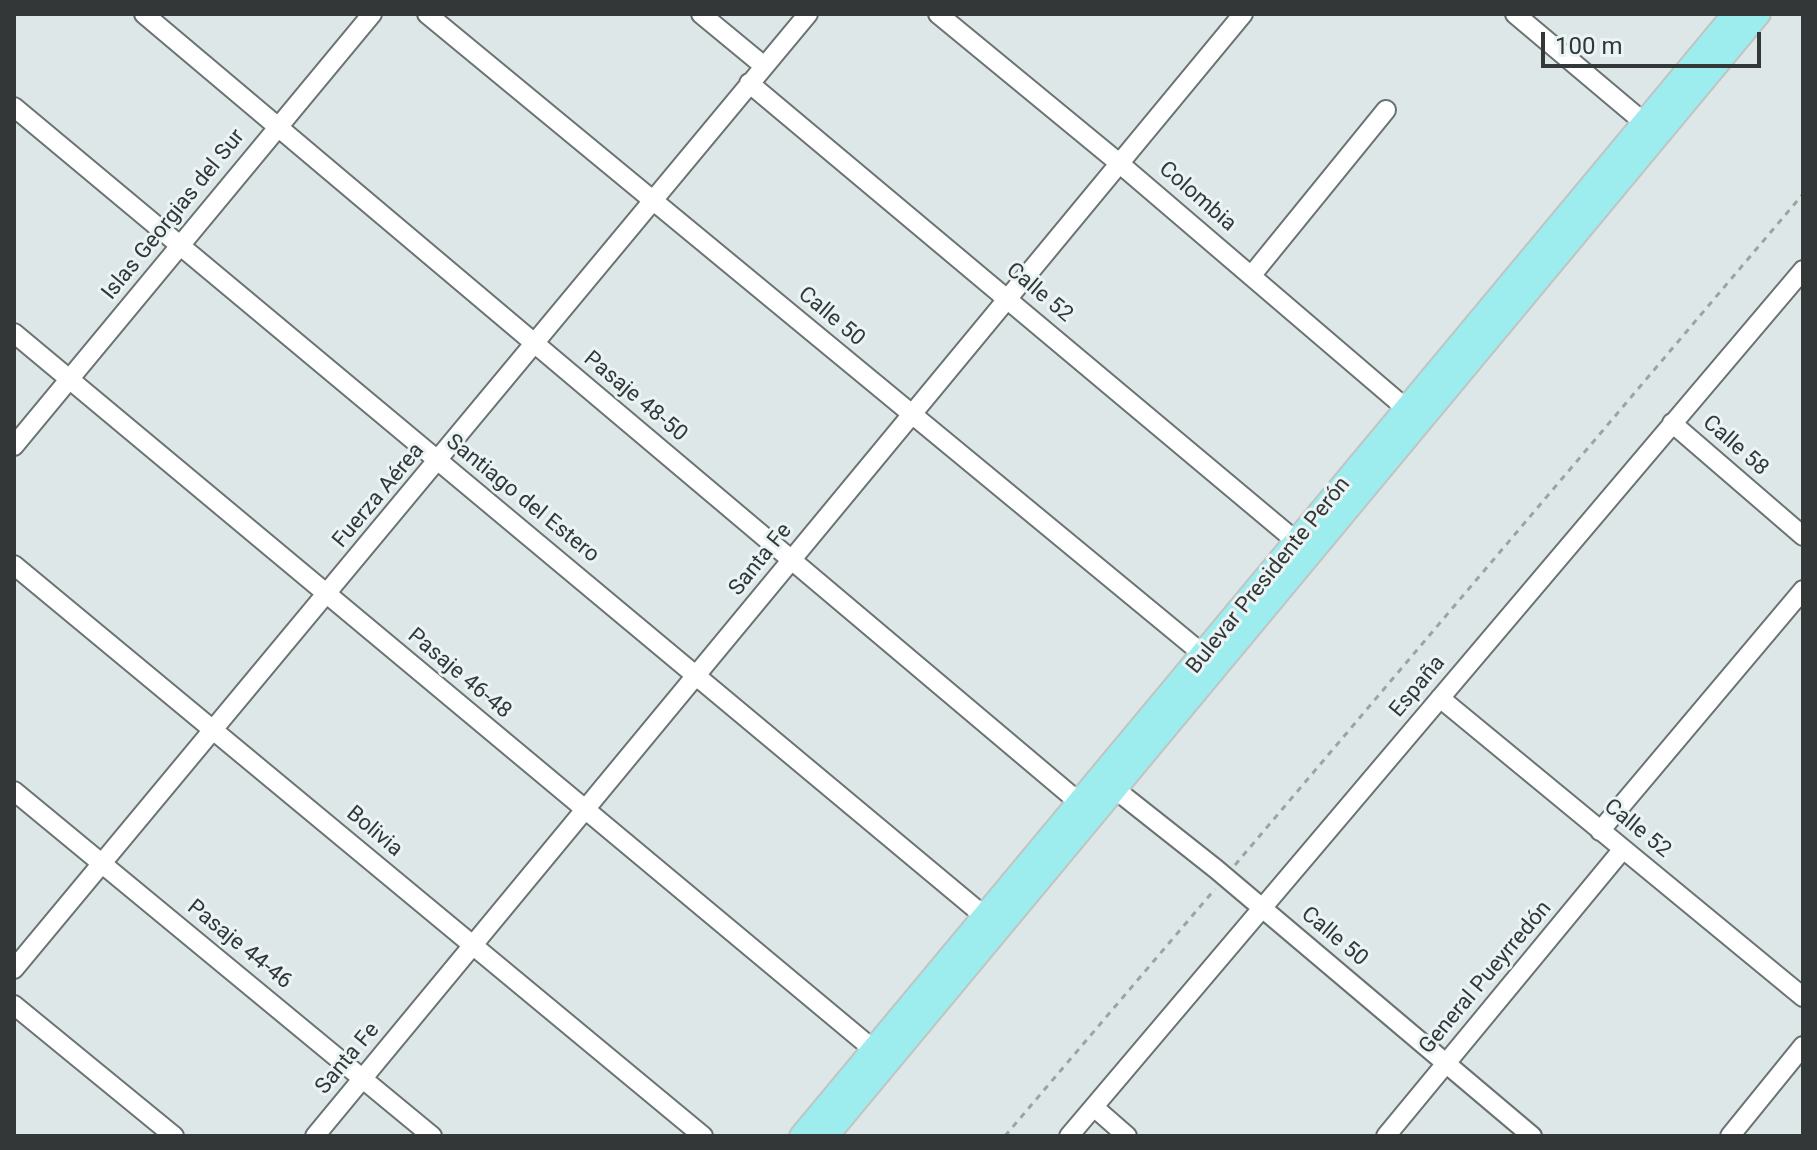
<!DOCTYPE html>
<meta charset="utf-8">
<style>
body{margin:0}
#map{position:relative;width:1817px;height:1150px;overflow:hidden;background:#dee7e7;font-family:Roboto,sans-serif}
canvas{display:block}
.frame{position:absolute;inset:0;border:16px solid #343737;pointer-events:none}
.scale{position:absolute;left:1541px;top:32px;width:220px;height:36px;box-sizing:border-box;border:4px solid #343737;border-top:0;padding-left:10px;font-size:24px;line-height:28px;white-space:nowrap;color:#343737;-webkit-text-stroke:6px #ebf4f4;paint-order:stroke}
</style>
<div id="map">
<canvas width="1817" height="1150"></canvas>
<div class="frame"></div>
<div class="scale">100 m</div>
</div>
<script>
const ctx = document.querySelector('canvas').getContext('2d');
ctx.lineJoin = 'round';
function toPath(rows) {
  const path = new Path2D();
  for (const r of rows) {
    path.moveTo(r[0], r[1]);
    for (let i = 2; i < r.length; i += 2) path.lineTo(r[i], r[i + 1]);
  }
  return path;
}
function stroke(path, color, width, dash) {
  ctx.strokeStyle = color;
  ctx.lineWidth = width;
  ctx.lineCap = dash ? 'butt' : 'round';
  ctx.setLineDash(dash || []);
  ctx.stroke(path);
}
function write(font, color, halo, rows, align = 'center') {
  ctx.font = font + ' Roboto,sans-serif';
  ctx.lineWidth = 6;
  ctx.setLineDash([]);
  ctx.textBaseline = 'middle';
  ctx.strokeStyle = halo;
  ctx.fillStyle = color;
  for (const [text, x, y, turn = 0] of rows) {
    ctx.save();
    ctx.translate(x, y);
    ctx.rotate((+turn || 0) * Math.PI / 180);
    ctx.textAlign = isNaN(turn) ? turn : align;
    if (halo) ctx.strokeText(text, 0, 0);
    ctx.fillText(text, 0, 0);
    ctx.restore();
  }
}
const minor = toPath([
 [144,14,1087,809],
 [427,14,1204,655],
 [701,14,764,66],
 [938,14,1119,163,1416,417],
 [1515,14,1654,131],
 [749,83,1297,542],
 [14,107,995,925],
 [1251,276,1386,110],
 [14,333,874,1050],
 [1672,423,1803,536],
 [14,446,372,14],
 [14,565,703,1136],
 [1440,698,1803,997],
 [1106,782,1216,869,1532,1136],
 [14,791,432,1136],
 [1600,831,1803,590],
 [14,969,808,14],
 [14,1005,174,1136],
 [1095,1108,1127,1136],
 [315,1136,1243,14],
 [1069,1136,1803,270],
 [1386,1136,1623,849],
 [1730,1136,1803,1046]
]);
const major = toPath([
 [801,1136,1734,14],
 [827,1136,1759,14]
]);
stroke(minor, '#6a7272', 22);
stroke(major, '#c2c3c3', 26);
stroke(toPath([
 [1235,865,1803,194],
 [1005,1136,1215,889]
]), '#9ca3a3', 3, [6, 6]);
stroke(minor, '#fff', 18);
stroke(major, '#9decee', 22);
write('22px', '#343737', '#ebf4f4', [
 ["Colombia",1197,197,41],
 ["Islas Georgias del Sur",174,215,-51],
 ["Calle 52",1039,293,40],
 ["Calle 50",831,317,40],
 ["Pasaje 48-50",635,397,40],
 ["Calle 58",1735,446,41],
 ["Fuerza Aérea",379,496,-50],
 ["Santiago del Estero",522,499,39],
 ["Santa Fe",761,560,-51],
 ["Bulevar Presidente Perón",1269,576,-51],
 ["Pasaje 46-48",459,674,40],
 ["España",1418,687,-50],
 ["Calle 52",1637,829,39],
 ["Bolivia",374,832,40],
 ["Calle 50",1334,937,40],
 ["Pasaje 44-46",239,945,39],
 ["General Pueyrredón",1486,978,-50],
 ["Santa Fe",348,1059,-50]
]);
</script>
